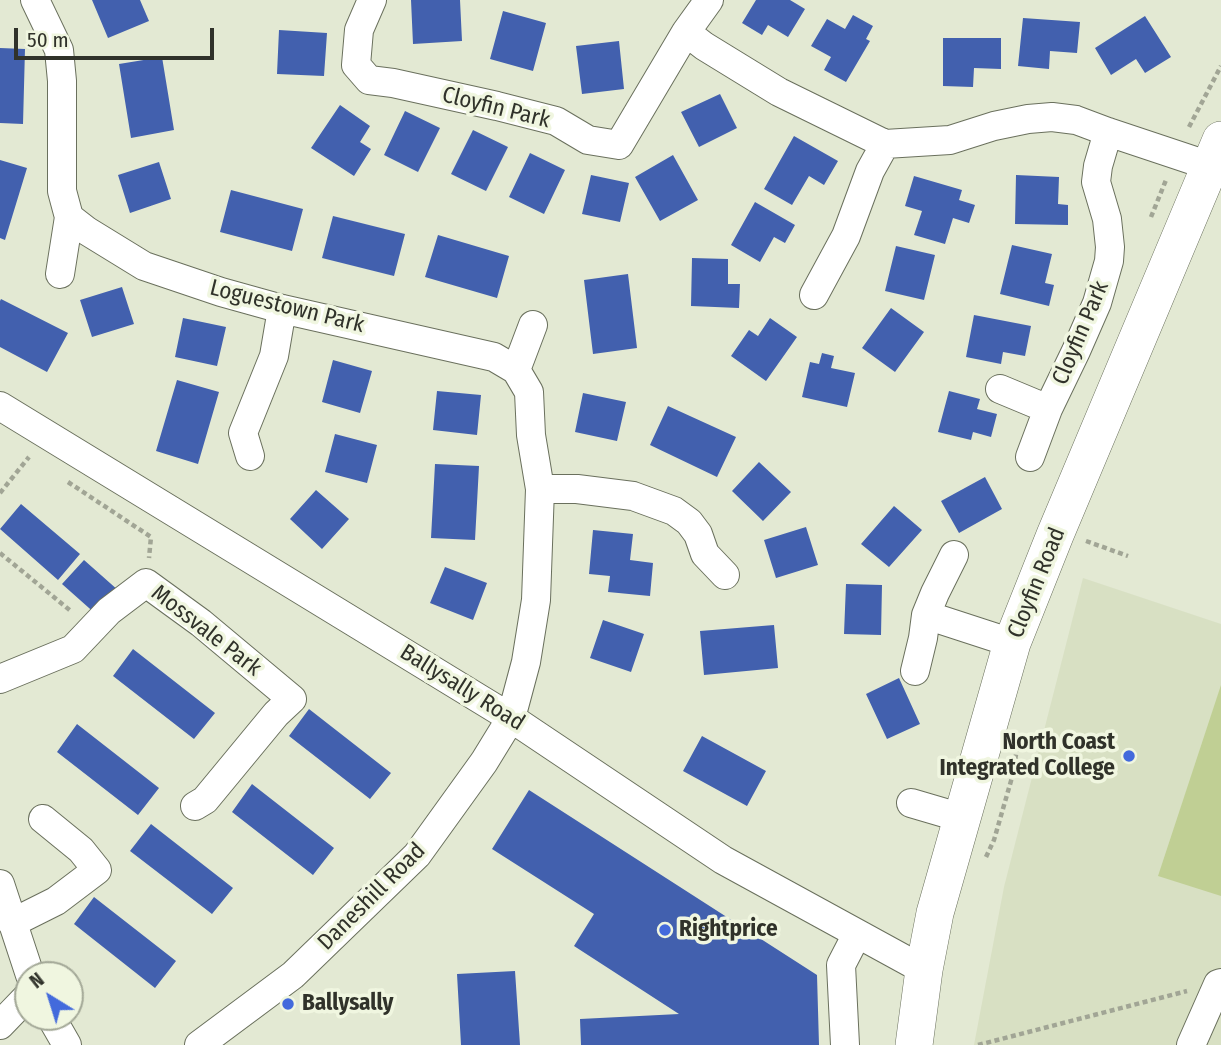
<!DOCTYPE html>
<style>
body{margin:0}
#map{position:relative;width:1221px;height:1045px;overflow:hidden;background:#e3e9d3;font-family:"Fira Sans Condensed",sans-serif}
canvas{display:block}
.north{position:absolute;left:14px;top:961px;width:70px;height:70px;box-sizing:border-box;background:#f0f6e0;border:2px solid #a3a897;border-radius:50%;rotate:322deg;font-size:19px;font-weight:700;line-height:28px;text-align:center;color:#30322a}
.north::after{content:'';display:block;margin:auto;width:24px;height:32px;background:#436adc;clip-path:polygon(50% 0,100% 100%,50% 72%,0 100%)}
.scale{position:absolute;left:14px;top:28px;width:200px;height:32px;box-sizing:border-box;border:4px solid #30322a;border-top:0;padding-left:9px;font-size:21px;line-height:24px;white-space:nowrap;color:#30322a;-webkit-text-stroke:5px #f0f6e0;paint-order:stroke}
</style>
<div id="map">
<canvas width="1221" height="1045"></canvas>
<div class="north">N</div>
<div class="scale">50 m</div>
</div>
<script>
const ctx = document.querySelector('canvas').getContext('2d');
ctx.lineJoin = 'round';
function fill(path, color) {
  ctx.fillStyle = color;
  ctx.fill(path, 'evenodd');
}
function toPath(rows) {
  const path = new Path2D();
  for (const r of rows) {
    path.moveTo(r[0], r[1]);
    for (let i = 2; i < r.length; i += 2) path.lineTo(r[i], r[i + 1]);
  }
  return path;
}
function stroke(path, color, width, dash) {
  ctx.strokeStyle = color;
  ctx.lineWidth = width;
  ctx.lineCap = dash ? 'butt' : 'round';
  ctx.setLineDash(dash || []);
  ctx.stroke(path);
}
function write(font, color, halo, rows, align = 'center') {
  ctx.font = font + ' "Fira Sans Condensed",sans-serif';
  ctx.lineWidth = 7;
  ctx.setLineDash([]);
  ctx.textBaseline = 'middle';
  ctx.strokeStyle = halo;
  ctx.fillStyle = color;
  for (const [text, x, y, turn = 0] of rows) {
    ctx.save();
    ctx.translate(x, y);
    ctx.rotate((+turn || 0) * Math.PI / 180);
    ctx.textAlign = isNaN(turn) ? turn : align;
    if (halo) ctx.strokeText(text, 0, 0);
    ctx.fillText(text, 0, 0);
    ctx.restore();
  }
}
fill(toPath([
 [1083,578,1221,624,1221,1045,974,1045,1004,887]
]), '#d8e0c3');
fill(toPath([
 [1221,685,1221,896,1158,876]
]), '#c0cf94');
fill(toPath([
 [92,0,140,0,149,21,108,38],
 [411,0,460,0,462,41,413,44],
 [756,0,790,0,805,9,788,37,768,25,762,35,742,23],
 [503,11,546,23,533,71,490,59],
 [853,15,873,26,866,39,870,41,846,82,824,70,831,57,811,46,827,19,845,29],
 [1145,16,1171,57,1145,73,1136,59,1111,75,1095,48],
 [1023,18,1080,22,1077,53,1050,51,1049,69,1018,66],
 [279,30,327,33,324,76,277,74],
 [943,38,1001,38,1001,69,974,68,973,87,943,86],
 [619,41,624,89,582,94,576,46],
 [0,48,25,49,23,124,0,123],
 [162,57,174,130,131,138,119,64],
 [720,94,737,128,699,147,681,112],
 [340,105,370,126,360,142,371,149,354,176,311,148],
 [405,111,440,128,418,172,384,155],
 [473,130,508,147,486,191,451,174],
 [794,136,838,161,824,185,809,176,792,205,764,189],
 [530,153,565,170,544,214,509,197],
 [673,155,698,200,660,221,635,177],
 [0,160,27,168,5,240,0,238],
 [159,162,171,199,130,213,118,175],
 [591,175,629,183,620,222,582,214],
 [1016,175,1059,177,1058,204,1068,205,1068,225,1015,224],
 [914,176,962,190,959,200,975,205,969,223,953,218,945,244,914,235,922,211,905,206],
 [231,190,303,209,292,251,220,232],
 [755,202,795,225,785,243,774,237,760,262,731,245],
 [333,216,405,234,394,276,322,258],
 [438,235,509,256,497,298,425,277],
 [1012,245,1052,254,1045,283,1054,285,1049,306,1000,294],
 [896,246,935,255,924,300,885,291],
 [692,258,728,259,728,284,740,284,739,308,691,306],
 [628,274,637,348,593,354,584,280],
 [122,287,134,324,92,337,80,300],
 [1,299,68,333,47,372,0,347,0,301],
 [891,308,924,332,895,372,862,348],
 [974,315,1031,326,1025,356,1003,352,1001,364,966,357],
 [183,318,226,327,217,366,175,357],
 [770,318,797,337,766,381,731,356,749,330,758,336],
 [822,353,834,356,831,368,855,373,847,407,802,397,810,362,819,364],
 [333,360,372,371,360,413,322,402],
 [177,380,219,392,198,464,156,451],
 [437,391,481,395,477,435,433,430],
 [949,391,980,399,977,409,997,414,991,437,973,432,971,440,938,432],
 [583,393,626,402,617,441,575,432],
 [668,406,736,437,717,477,650,445],
 [335,434,377,445,367,483,325,472],
 [759,462,791,492,763,521,732,491],
 [435,464,479,466,475,540,431,538],
 [985,477,1002,509,959,533,941,501],
 [316,490,349,519,322,549,290,519],
 [21,504,80,554,58,580,0,529],
 [894,506,922,530,889,567,861,544],
 [806,527,818,565,776,578,764,540],
 [593,530,633,534,630,560,653,563,650,596,608,592,610,576,589,574],
 [84,560,119,591,98,616,62,584],
 [445,567,487,583,473,620,430,603],
 [846,584,882,585,881,635,844,634],
 [603,620,644,634,631,672,590,658],
 [774,625,778,668,704,675,700,631],
 [133,649,215,713,194,739,113,676],
 [899,678,920,724,887,739,866,694],
 [309,709,391,773,370,799,289,736],
 [77,724,159,788,138,815,57,752],
 [702,736,766,771,747,806,683,771],
 [252,784,334,848,313,875,232,812],
 [529,790,817,975,819,1045,581,1045,580,1019,679,1014,574,946,594,914,492,849],
 [151,824,233,888,212,914,130,851],
 [94,897,176,961,155,988,74,924],
 [515,971,520,1045,461,1045,457,974]
]), '#4260ae');
const minor = toPath([
 [35,0,59,50,62,81,62,191,69,217,87,231,144,266,221,292,282,309,494,357,516,370,529,392,531,435,540,489,536,600,526,662,511,718,484,762,417,855,293,975,199,1045],
 [372,0,359,30,356,65,369,80,393,83,497,106,556,121,588,140,619,145,686,32,704,46,779,92,885,144,950,140,994,126,1028,119,1052,117,1076,120,1108,132,1210,166],
 [686,32,709,0],
 [60,274,69,217],
 [814,295,846,236,870,171,885,144],
 [516,370,533,325],
 [1000,389,1048,409],
 [0,406,511,718,723,860,924,970],
 [250,456,243,433,274,356,282,309],
 [1030,457,1048,409,1076,351,1097,303,1109,261,1110,247,1107,219,1096,182,1098,166,1108,132],
 [540,489,577,489,633,496,674,511,689,522,698,534,705,554,725,575],
 [926,615,1012,643],
 [915,671,923,638,926,615,935,593,954,555],
 [0,679,73,649,109,611,146,583,201,623,292,699,276,714,205,800,195,806],
 [911,803,962,818],
 [0,884,30,975],
 [12,923,56,901,97,870,81,850,43,819],
 [51,1017,67,1045],
 [0,1025,28,996],
 [845,1045,841,965,857,934],
 [1191,1045,1218,984,1221,983]
]);
const major = toPath([
 [914,1045,924,970,935,913,1012,643,1055,535,1221,140]
]);
stroke(minor, '#6a705d', 30);
stroke(major, '#6a705d', 38);
stroke(toPath([
 [1189,127,1221,66],
 [1151,217,1166,180],
 [68,482,151,537,149,558],
 [0,493,29,457],
 [1086,541,1128,556],
 [0,553,72,612],
 [986,857,994,840,1013,774,1017,748],
 [978,1045,1187,991]
]), '#a1a595', 4.5, [5, 3.5]);
stroke(minor, '#fff', 28);
stroke(major, '#fff', 37);
for (const [x, y, r, color] of [
 [1129,756,7,"#436adc"],
 [665,930,7,"#436adc"],
 [288,1004,7,"#436adc"]
]) {
  const dot = new Path2D();
  dot.arc(x, y, r, 0, 2 * Math.PI);
  ctx.fillStyle = color;
  ctx.fill(dot);
  stroke(dot, '#f0f6e0', 2.5);
}
write('23px', '#30322a', '#f0f6e0', [
 ["Cloyfin Park",496,108,14],
 ["Loguestown Park",287,307,14],
 ["Cloyfin Park",1081,333,-67],
 ["Cloyfin Road",1037,583,-68],
 ["Mossvale Park",206,631,38],
 ["Ballysally Road",462,688,32],
 ["Daneshill Road",372,897,-45]
]);
write('bold 23px', '#30322a', '#f0f6e0', [
 ["North Coast",1115,743,"right"],
 ["Integrated College",1115,769,"right"],
 ["Rightprice",679,930],
 ["Ballysally",302,1004]
], 'left');
</script>
